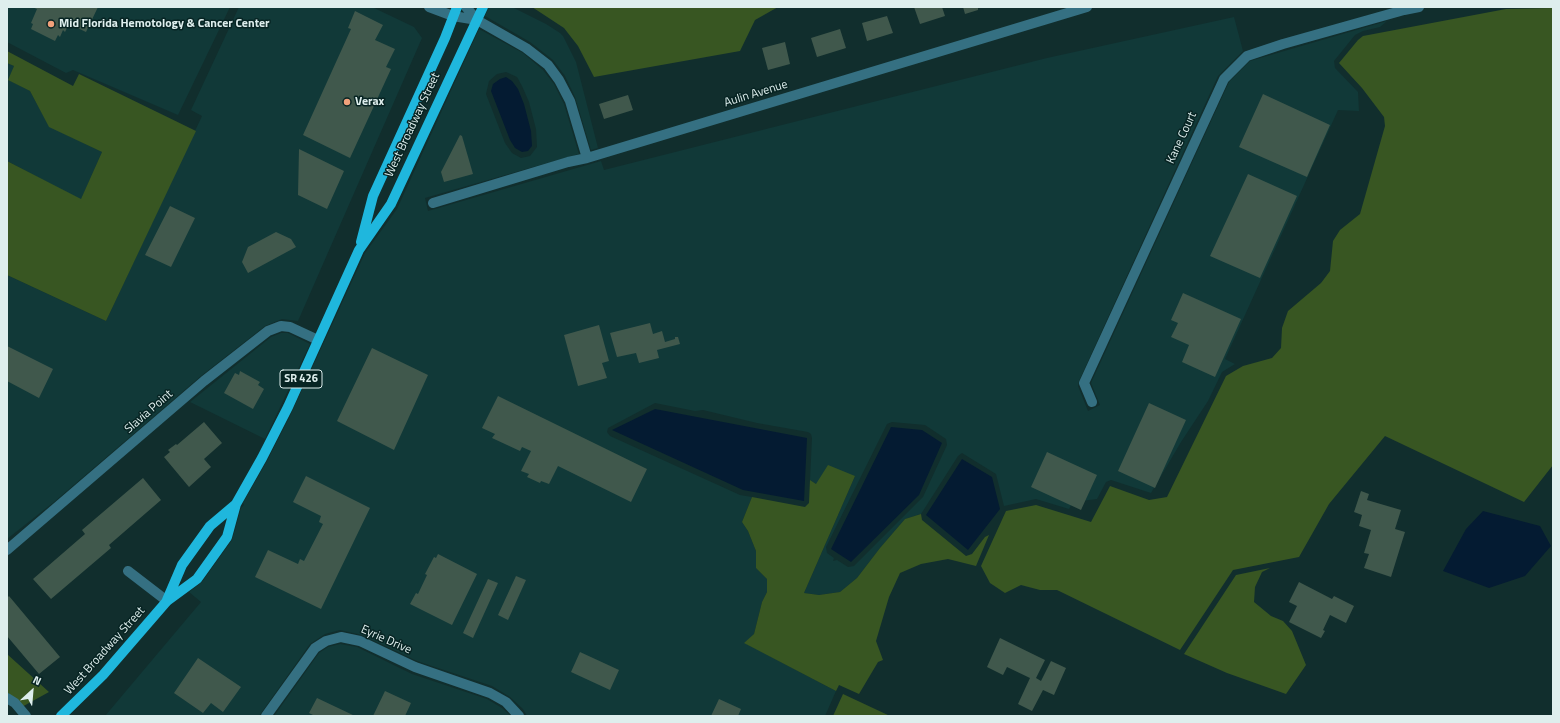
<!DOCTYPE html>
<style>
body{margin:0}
#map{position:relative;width:1560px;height:723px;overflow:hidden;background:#112e2d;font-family:"Titillium Web",sans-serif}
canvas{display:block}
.frame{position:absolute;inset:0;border:8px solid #deeeed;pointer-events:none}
.north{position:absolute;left:12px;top:671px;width:40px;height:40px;-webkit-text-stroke:3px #072423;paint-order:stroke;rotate:26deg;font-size:11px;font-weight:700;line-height:16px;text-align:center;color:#deeeed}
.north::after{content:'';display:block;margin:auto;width:14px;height:18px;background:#deeeed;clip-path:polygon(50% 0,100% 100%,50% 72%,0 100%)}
</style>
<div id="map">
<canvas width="1560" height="723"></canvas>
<div class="frame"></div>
<div class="north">N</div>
</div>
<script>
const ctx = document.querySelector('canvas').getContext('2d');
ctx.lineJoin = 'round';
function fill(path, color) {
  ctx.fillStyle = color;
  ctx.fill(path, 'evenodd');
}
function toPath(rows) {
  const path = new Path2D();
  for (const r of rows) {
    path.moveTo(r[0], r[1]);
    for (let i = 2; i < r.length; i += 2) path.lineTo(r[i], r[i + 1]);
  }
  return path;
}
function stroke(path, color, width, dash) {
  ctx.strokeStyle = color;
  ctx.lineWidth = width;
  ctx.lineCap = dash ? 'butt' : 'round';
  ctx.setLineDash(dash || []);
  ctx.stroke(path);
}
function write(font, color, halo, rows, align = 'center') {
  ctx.font = font + ' "Titillium Web",sans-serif';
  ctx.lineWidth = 3;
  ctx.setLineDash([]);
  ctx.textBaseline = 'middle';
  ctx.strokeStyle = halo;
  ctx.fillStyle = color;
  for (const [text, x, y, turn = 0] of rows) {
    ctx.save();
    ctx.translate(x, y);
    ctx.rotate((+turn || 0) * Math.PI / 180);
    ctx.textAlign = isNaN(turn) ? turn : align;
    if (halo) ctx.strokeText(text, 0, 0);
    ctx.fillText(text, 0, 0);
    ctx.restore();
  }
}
fill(toPath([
 [7,7,230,7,178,115,73,70,66,73,7,42],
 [239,7,372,7,414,27,422,38,298,321,282,319,265,326,201,376,54,502,7,539,7,275,106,321,202,116,191,110],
 [489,7,512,7,546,24,560,33,563,36,576,62,598,148,591,150,575,97,565,76,553,60,530,42,485,16],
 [1234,17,1243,51,1218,76,1079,381,1078,386,1088,411,1100,405,1091,383,1229,82,1250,61,1387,21,1380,27,1363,31,1355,35,1334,61,1335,68,1358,92,1359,111,1338,110,1225,359,1235,364,1222,372,1208,401,1181,442,1151,493,1111,480,1106,482,1097,499,1073,502,1069,509,1036,499,1004,506,996,474,962,453,958,456,921,514,905,519,880,548,857,578,840,592,819,595,804,593,855,476,816,484,810,480,812,438,811,434,808,432,757,423,703,410,695,411,655,403,608,428,607,432,610,436,740,495,752,497,742,522,748,531,756,551,756,568,767,579,767,592,762,602,754,634,745,643,836,691,825,716,527,716,523,709,510,697,492,686,417,661,362,635,340,630,325,634,310,644,259,716,105,716,201,602,189,592,202,582,232,540,241,508,244,505,243,503,267,461,289,418,365,253,397,209,479,29,523,53,543,70,554,84,564,104,579,154,425,198,428,211,601,161,604,170,1047,58],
 [506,72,517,77,522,86,529,102,536,129,537,147,530,156,521,158,512,153,505,143,486,94,489,81,497,74],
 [892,422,925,425,946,439,947,445,923,497,854,566,848,567,837,560,833,561,834,558,827,553,826,547,887,424],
 [7,63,14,66,9,80,30,91,49,126,102,152,81,200,7,161],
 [281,333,288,333,310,344,265,439,190,402,271,337],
 [340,644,357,647,412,674,487,699,502,708,511,716,274,716,319,653,328,647]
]), '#113938');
fill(toPath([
 [532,7,778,7,755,20,740,51,594,77,578,46,564,28],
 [1553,8,1553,465,1524,502,1385,436,1329,504,1299,557,1233,570,1180,650,1057,590,1040,590,1021,585,1005,593,990,583,981,566,1006,511,1036,505,1091,522,1110,486,1149,500,1167,497,1226,376,1243,366,1272,358,1281,348,1282,328,1288,311,1321,283,1330,271,1333,241,1340,230,1360,214,1385,126,1384,117,1362,88,1339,63,1358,40,1363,36,1506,9],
 [7,51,73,86,79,74,196,131,106,321,7,275,7,161,81,199,102,152,49,127,30,91,8,80,14,66,7,63],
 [828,465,855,476,804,593,819,595,840,592,857,578,880,548,905,519,921,514,922,520,966,556,972,554,985,537,989,535,976,566,948,559,921,564,900,573,889,597,876,641,883,660,878,662,859,694,839,685,836,691,744,643,754,634,762,602,767,592,767,579,756,568,756,551,748,531,742,522,752,497,805,507,809,503,810,480,816,484],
 [1270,568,1262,572,1255,587,1254,602,1271,616,1283,621,1292,631,1306,665,1286,694,1227,673,1184,654,1236,575],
 [7,654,49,692,20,708,7,692],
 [843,694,890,716,833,716]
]), '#385622');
fill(toPath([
 [506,77,512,81,518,89,524,104,531,131,532,146,528,151,522,152,515,148,510,140,491,91,493,84,500,79],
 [655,409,807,438,804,501,743,490,612,430],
 [891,427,922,430,942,443,919,495,851,562,831,549],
 [962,459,992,477,1000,509,968,550,926,515],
 [1483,511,1540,526,1551,546,1525,576,1489,588,1443,571,1466,529]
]), '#041b32');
fill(toPath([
 [32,7,98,7,86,32,69,24,65,32,63,30,60,37,58,35,55,41,31,29,33,24,31,23,37,9],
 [914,7,942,7,945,16,920,24],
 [963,7,978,7,978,10,965,14],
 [355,11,383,25,375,40,395,49,386,67,391,69,350,158,303,135,351,29,348,28],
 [887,16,893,33,867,41,862,23],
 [840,29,846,48,817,57,811,38],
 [785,42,790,64,768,70,762,48],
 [1263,94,1330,125,1307,177,1239,147],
 [628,95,633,110,604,119,599,104],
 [460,135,462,136,473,174,444,182,441,172],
 [299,149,344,171,327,209,298,195],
 [1248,174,1297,196,1260,278,1210,256],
 [170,206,195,218,171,267,145,255],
 [276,232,291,239,296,247,248,273,242,262,248,247],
 [1183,293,1241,319,1215,377,1182,362,1189,345,1171,337,1178,323,1171,320],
 [650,323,653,334,662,331,665,342,675,339,675,337,678,337,680,344,657,350,659,358,639,363,636,353,617,357,610,333],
 [599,325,609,361,602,363,607,378,578,386,564,335],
 [7,346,53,369,39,398,7,381],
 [372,348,428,375,394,450,337,421],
 [240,371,260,382,258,385,264,389,253,409,224,393,235,373,239,375],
 [498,396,647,469,631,502,558,466,549,484,541,481,540,483,527,477,529,474,521,471,531,451,522,447,520,451,492,438,495,434,482,428],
 [1149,403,1186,420,1155,488,1118,471],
 [204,422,222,443,204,459,211,467,189,487,164,457,170,452,168,450,176,444,177,445],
 [1047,452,1097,475,1081,510,1031,487],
 [306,476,370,508,321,609,255,577,268,550,298,564,300,559,304,561,323,524,319,522,321,516,293,502],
 [143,478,161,500,109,545,111,548,51,599,33,579,85,534,82,530],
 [1361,491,1369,494,1367,500,1401,510,1395,529,1405,532,1391,577,1364,568,1369,554,1364,553,1371,530,1359,526,1362,515,1354,512],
 [438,554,477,574,452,625,410,604,416,593,418,594,427,575,425,574,434,557,436,558],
 [516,576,526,580,508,620,498,615],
 [488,579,498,583,473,638,463,633],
 [1299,582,1332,599,1334,596,1354,606,1346,623,1330,615,1323,630,1325,631,1321,638,1289,622,1297,606,1289,602],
 [9,596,60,657,39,674,7,636,7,598],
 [1000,638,1045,660,1036,678,1041,681,1051,661,1066,668,1054,695,1043,690,1032,711,1018,704,1030,678,1007,667,1003,675,987,667],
 [580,652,619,670,610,690,571,672],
 [198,658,241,687,223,712,211,703,203,713,174,693],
 [385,691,411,703,405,716,373,716],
 [317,698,355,716,315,716,309,713],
 [719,699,741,709,738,716,711,716]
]), '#40584c');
stroke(toPath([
 [429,7,453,16,477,20,526,48,548,65,559,80,570,101,587,158],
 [466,7,477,20],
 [433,203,568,162,587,158,1087,7],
 [1092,402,1084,383,1224,79,1247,56,1283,44,1404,10,1419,7],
 [7,550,204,381,268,331,281,326,290,327,318,340],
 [128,571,167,601],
 [7,698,15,703,26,716],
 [266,716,315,648,326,641,341,637,360,641,415,667,490,693,506,702,519,716]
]), '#357082', 10);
stroke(toPath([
 [361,242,373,196,445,38,457,7],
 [167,600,182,565,210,526,236,504],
 [61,716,103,675,167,601,197,579,227,537,236,504,262,458,288,407,359,250,391,204,483,7]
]), '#1fb7dd', 10);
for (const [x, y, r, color] of [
 [51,24,4,"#f1a17b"],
 [347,102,4,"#f1a17b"]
]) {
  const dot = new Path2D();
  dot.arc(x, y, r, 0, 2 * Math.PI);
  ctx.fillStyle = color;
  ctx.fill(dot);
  stroke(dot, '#072423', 1.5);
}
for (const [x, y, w] of [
 [301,379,42]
]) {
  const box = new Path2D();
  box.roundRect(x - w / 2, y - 9, w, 18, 3);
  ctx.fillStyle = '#072423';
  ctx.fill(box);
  stroke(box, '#deeeed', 1);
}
write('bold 11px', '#deeeed', null, [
 ["SR 426",301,379]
]);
write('bold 12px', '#deeeed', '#072423', [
 ["Mid Florida Hemotology & Cancer Center",59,24],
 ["Verax",355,102]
], 'left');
write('12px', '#deeeed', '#072423', [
 ["Aulin Avenue",756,94,-17],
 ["West Broadway Street",413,125,-65],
 ["Kane Court",1182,138,-65],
 ["Slavia Point",149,412,-41],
 ["Eyrie Drive",386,640,24],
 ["West Broadway Street",105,651,-48]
]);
</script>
